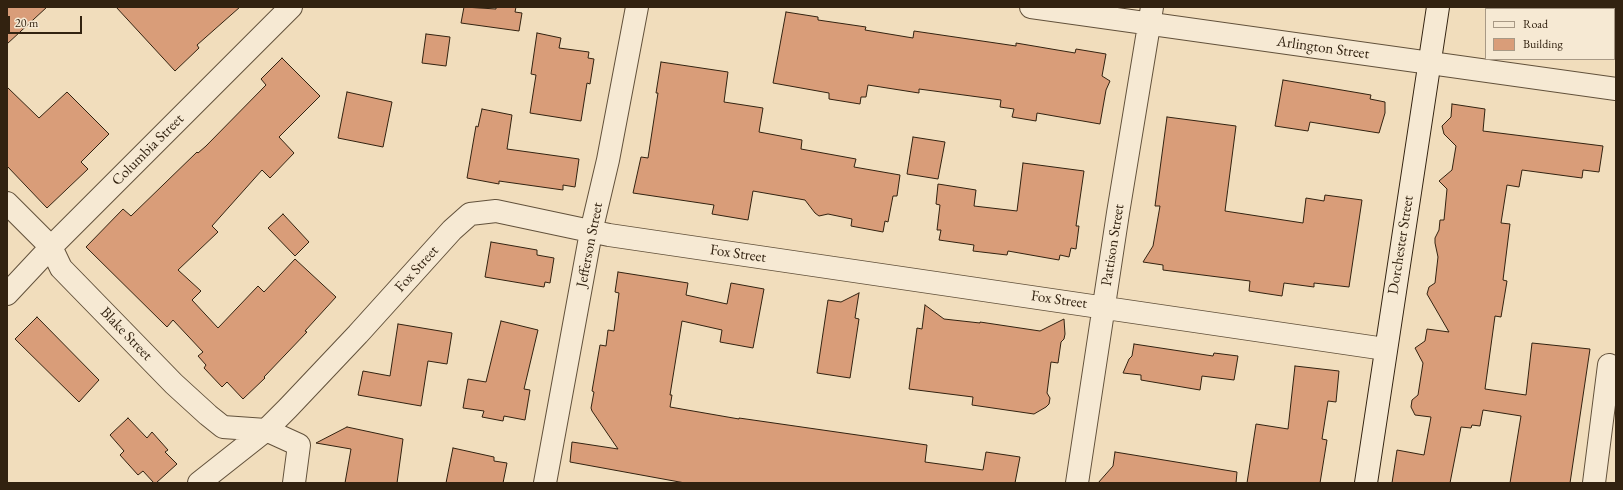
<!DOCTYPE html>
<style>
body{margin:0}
#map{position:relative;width:1623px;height:490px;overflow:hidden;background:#f1ddbc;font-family:"EB Garamond",serif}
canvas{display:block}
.frame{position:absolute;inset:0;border:8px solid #322210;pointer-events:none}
.legend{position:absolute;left:1485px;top:8px;width:130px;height:52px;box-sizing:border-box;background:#f6e9d3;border:1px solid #a89985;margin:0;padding:5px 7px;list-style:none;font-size:12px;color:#322210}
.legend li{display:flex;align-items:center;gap:8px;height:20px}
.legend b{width:20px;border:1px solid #a89985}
.scale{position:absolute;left:8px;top:16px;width:74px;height:18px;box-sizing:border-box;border:2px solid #322210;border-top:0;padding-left:5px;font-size:12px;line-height:14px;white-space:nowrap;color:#322210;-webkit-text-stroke:3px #f6e9d3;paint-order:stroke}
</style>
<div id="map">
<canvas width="1623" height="490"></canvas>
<div class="frame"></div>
<ul class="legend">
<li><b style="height:5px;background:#f6e9d3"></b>Road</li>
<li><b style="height:11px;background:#d99d79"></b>Building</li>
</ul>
<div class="scale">20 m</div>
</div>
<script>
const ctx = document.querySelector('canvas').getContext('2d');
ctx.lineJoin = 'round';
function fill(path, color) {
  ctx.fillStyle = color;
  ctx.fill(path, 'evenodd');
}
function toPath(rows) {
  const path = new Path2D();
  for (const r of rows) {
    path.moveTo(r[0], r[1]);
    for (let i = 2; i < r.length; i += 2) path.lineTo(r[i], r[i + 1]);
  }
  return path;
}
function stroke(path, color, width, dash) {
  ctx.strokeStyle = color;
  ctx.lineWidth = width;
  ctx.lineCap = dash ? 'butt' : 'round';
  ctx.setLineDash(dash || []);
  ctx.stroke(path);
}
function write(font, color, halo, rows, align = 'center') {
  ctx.font = font + ' "EB Garamond",serif';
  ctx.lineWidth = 3.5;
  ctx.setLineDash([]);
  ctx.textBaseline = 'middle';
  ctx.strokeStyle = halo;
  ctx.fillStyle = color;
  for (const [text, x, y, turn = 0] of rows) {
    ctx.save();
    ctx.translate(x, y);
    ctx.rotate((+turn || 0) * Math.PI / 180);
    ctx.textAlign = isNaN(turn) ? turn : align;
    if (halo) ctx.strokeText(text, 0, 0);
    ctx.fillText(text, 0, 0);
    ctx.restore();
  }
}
const building = toPath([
 [7,7,47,7,7,44,7,7],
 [116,7,240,7,197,45,199,48,175,71,116,7],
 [464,7,496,9,496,7,516,7,515,12,522,13,519,31,461,23,464,7],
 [786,12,818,17,818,20,866,27,865,30,913,38,914,31,1016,46,1016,43,1075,53,1076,49,1106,54,1102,76,1110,81,1106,90,1100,124,1037,113,1036,121,1012,117,1014,109,1000,107,1001,100,919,89,919,93,868,85,866,97,861,97,860,104,829,99,829,93,773,83,786,12],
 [537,33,561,38,559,48,589,52,588,58,594,59,590,84,587,83,581,121,530,113,536,75,531,74,537,33],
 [426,34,450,37,446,66,422,63,426,34],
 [282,58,320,96,279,137,294,153,270,178,262,170,212,226,218,232,178,270,201,291,192,300,218,328,258,286,264,292,295,259,336,297,305,331,307,332,264,377,265,378,243,399,227,382,222,387,204,368,206,365,198,356,203,352,173,320,167,327,86,247,123,209,131,216,197,152,198,153,206,146,266,85,261,79,282,58],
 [661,62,728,72,724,102,763,108,759,132,802,140,801,149,856,159,854,167,900,175,897,196,893,196,888,222,885,221,883,232,851,226,852,219,828,214,819,216,815,213,805,200,753,191,748,220,712,214,714,205,633,193,641,157,648,158,658,93,656,93,661,62],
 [1283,80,1371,95,1370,99,1385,102,1385,113,1379,133,1310,122,1308,131,1275,126,1283,80],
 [7,87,39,118,67,92,109,134,81,162,88,169,47,208,7,166,7,87],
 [347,92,392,102,383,147,338,138,347,92],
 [1452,104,1485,109,1483,131,1603,146,1599,172,1583,170,1582,178,1522,170,1519,187,1507,185,1501,223,1510,224,1503,280,1507,281,1501,317,1495,316,1485,389,1526,395,1532,343,1590,349,1570,483,1510,483,1521,416,1483,410,1480,426,1472,425,1471,428,1461,427,1450,483,1392,483,1397,450,1424,455,1431,417,1415,415,1411,407,1412,400,1418,395,1423,363,1415,348,1425,341,1427,329,1449,332,1427,294,1429,287,1435,283,1438,257,1435,243,1435,238,1439,230,1440,220,1444,220,1447,189,1439,181,1452,170,1456,146,1444,134,1442,126,1451,117,1452,104],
 [482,109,512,115,507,149,579,159,575,187,563,185,563,190,499,181,499,184,467,178,476,126,478,127,482,109],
 [1167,117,1236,126,1225,211,1303,223,1306,198,1324,201,1325,195,1362,200,1349,287,1314,283,1314,287,1284,283,1282,296,1249,291,1250,281,1163,270,1163,265,1143,262,1153,246,1160,206,1155,206,1167,117],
 [913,137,945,142,938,179,907,174,913,137],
 [1023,163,1084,171,1076,226,1079,226,1076,249,1071,248,1069,257,1060,255,1059,260,1008,251,1007,255,973,251,974,245,939,240,941,230,937,230,940,205,936,204,938,184,976,190,974,206,1017,211,1023,163],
 [283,214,309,242,295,256,268,228,283,214],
 [491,242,537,250,537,255,554,258,550,283,545,282,544,287,485,277,491,242],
 [618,272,688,283,686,295,727,304,731,283,764,289,753,348,720,342,722,330,682,321,670,395,672,395,670,407,739,419,739,418,927,445,925,462,983,470,986,452,1020,457,1015,483,685,483,570,462,572,442,618,449,592,411,591,408,594,392,592,391,600,345,606,346,608,330,614,331,619,293,615,292,618,272],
 [859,293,855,318,859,319,850,378,817,373,828,300,841,302,859,293],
 [925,305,944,319,980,323,980,322,1040,331,1064,319,1065,334,1064,339,1061,342,1058,363,1051,362,1047,393,1050,398,1049,404,1046,407,1034,414,972,405,973,397,909,389,917,328,922,329,925,305],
 [37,317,99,380,79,402,15,339,37,317],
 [501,321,538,330,524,389,530,390,525,420,504,416,503,421,482,417,484,411,463,408,468,379,486,382,501,321],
 [398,324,452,333,447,364,428,361,421,406,358,395,363,371,390,376,398,324],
 [1134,344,1213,356,1214,353,1238,356,1234,380,1202,376,1200,390,1141,380,1141,375,1123,373,1129,359,1132,356,1134,344],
 [1295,366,1339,371,1336,402,1328,401,1322,439,1327,440,1320,483,1247,483,1256,424,1288,429,1295,366],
 [128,418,147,438,152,432,168,450,165,452,177,464,156,483,154,483,143,471,138,475,120,455,124,451,110,435,128,418],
 [347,427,403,439,397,483,345,483,351,449,316,443,347,427],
 [453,448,494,457,494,461,507,463,503,483,446,483,453,448],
 [1115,452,1237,472,1236,483,1098,483,1113,466,1115,452]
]);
fill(building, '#d99d79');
stroke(building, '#322210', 1);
const street = toPath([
 [1031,7,1616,89],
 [7,203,51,247,61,268,174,384,208,415,223,427,266,430,299,445,294,483],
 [7,294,51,247,291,7],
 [199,483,266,430,288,408,358,334,452,230,470,214,496,211,609,235,1385,349],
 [545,483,591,232,608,160,637,7],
 [1077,483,1118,213,1152,7],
 [1594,483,1609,365]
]);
const secondary = toPath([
 [1366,483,1438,7]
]);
stroke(street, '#62513b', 24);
stroke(secondary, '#322210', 24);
stroke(street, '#f6e9d3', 22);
stroke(secondary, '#f6e9d3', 22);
write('15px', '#322210', '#f6e9d3', [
 ["Arlington Street",1323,48,8],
 ["Columbia Street",148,150,-45],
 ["Jefferson Street",590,245,-79],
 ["Pattison Street",1113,245,-81],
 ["Dorchester Street",1401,245,-81],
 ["Fox Street",738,254,8],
 ["Fox Street",417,269,-48],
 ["Fox Street",1059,300,8],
 ["Blake Street",126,334,46]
]);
</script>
